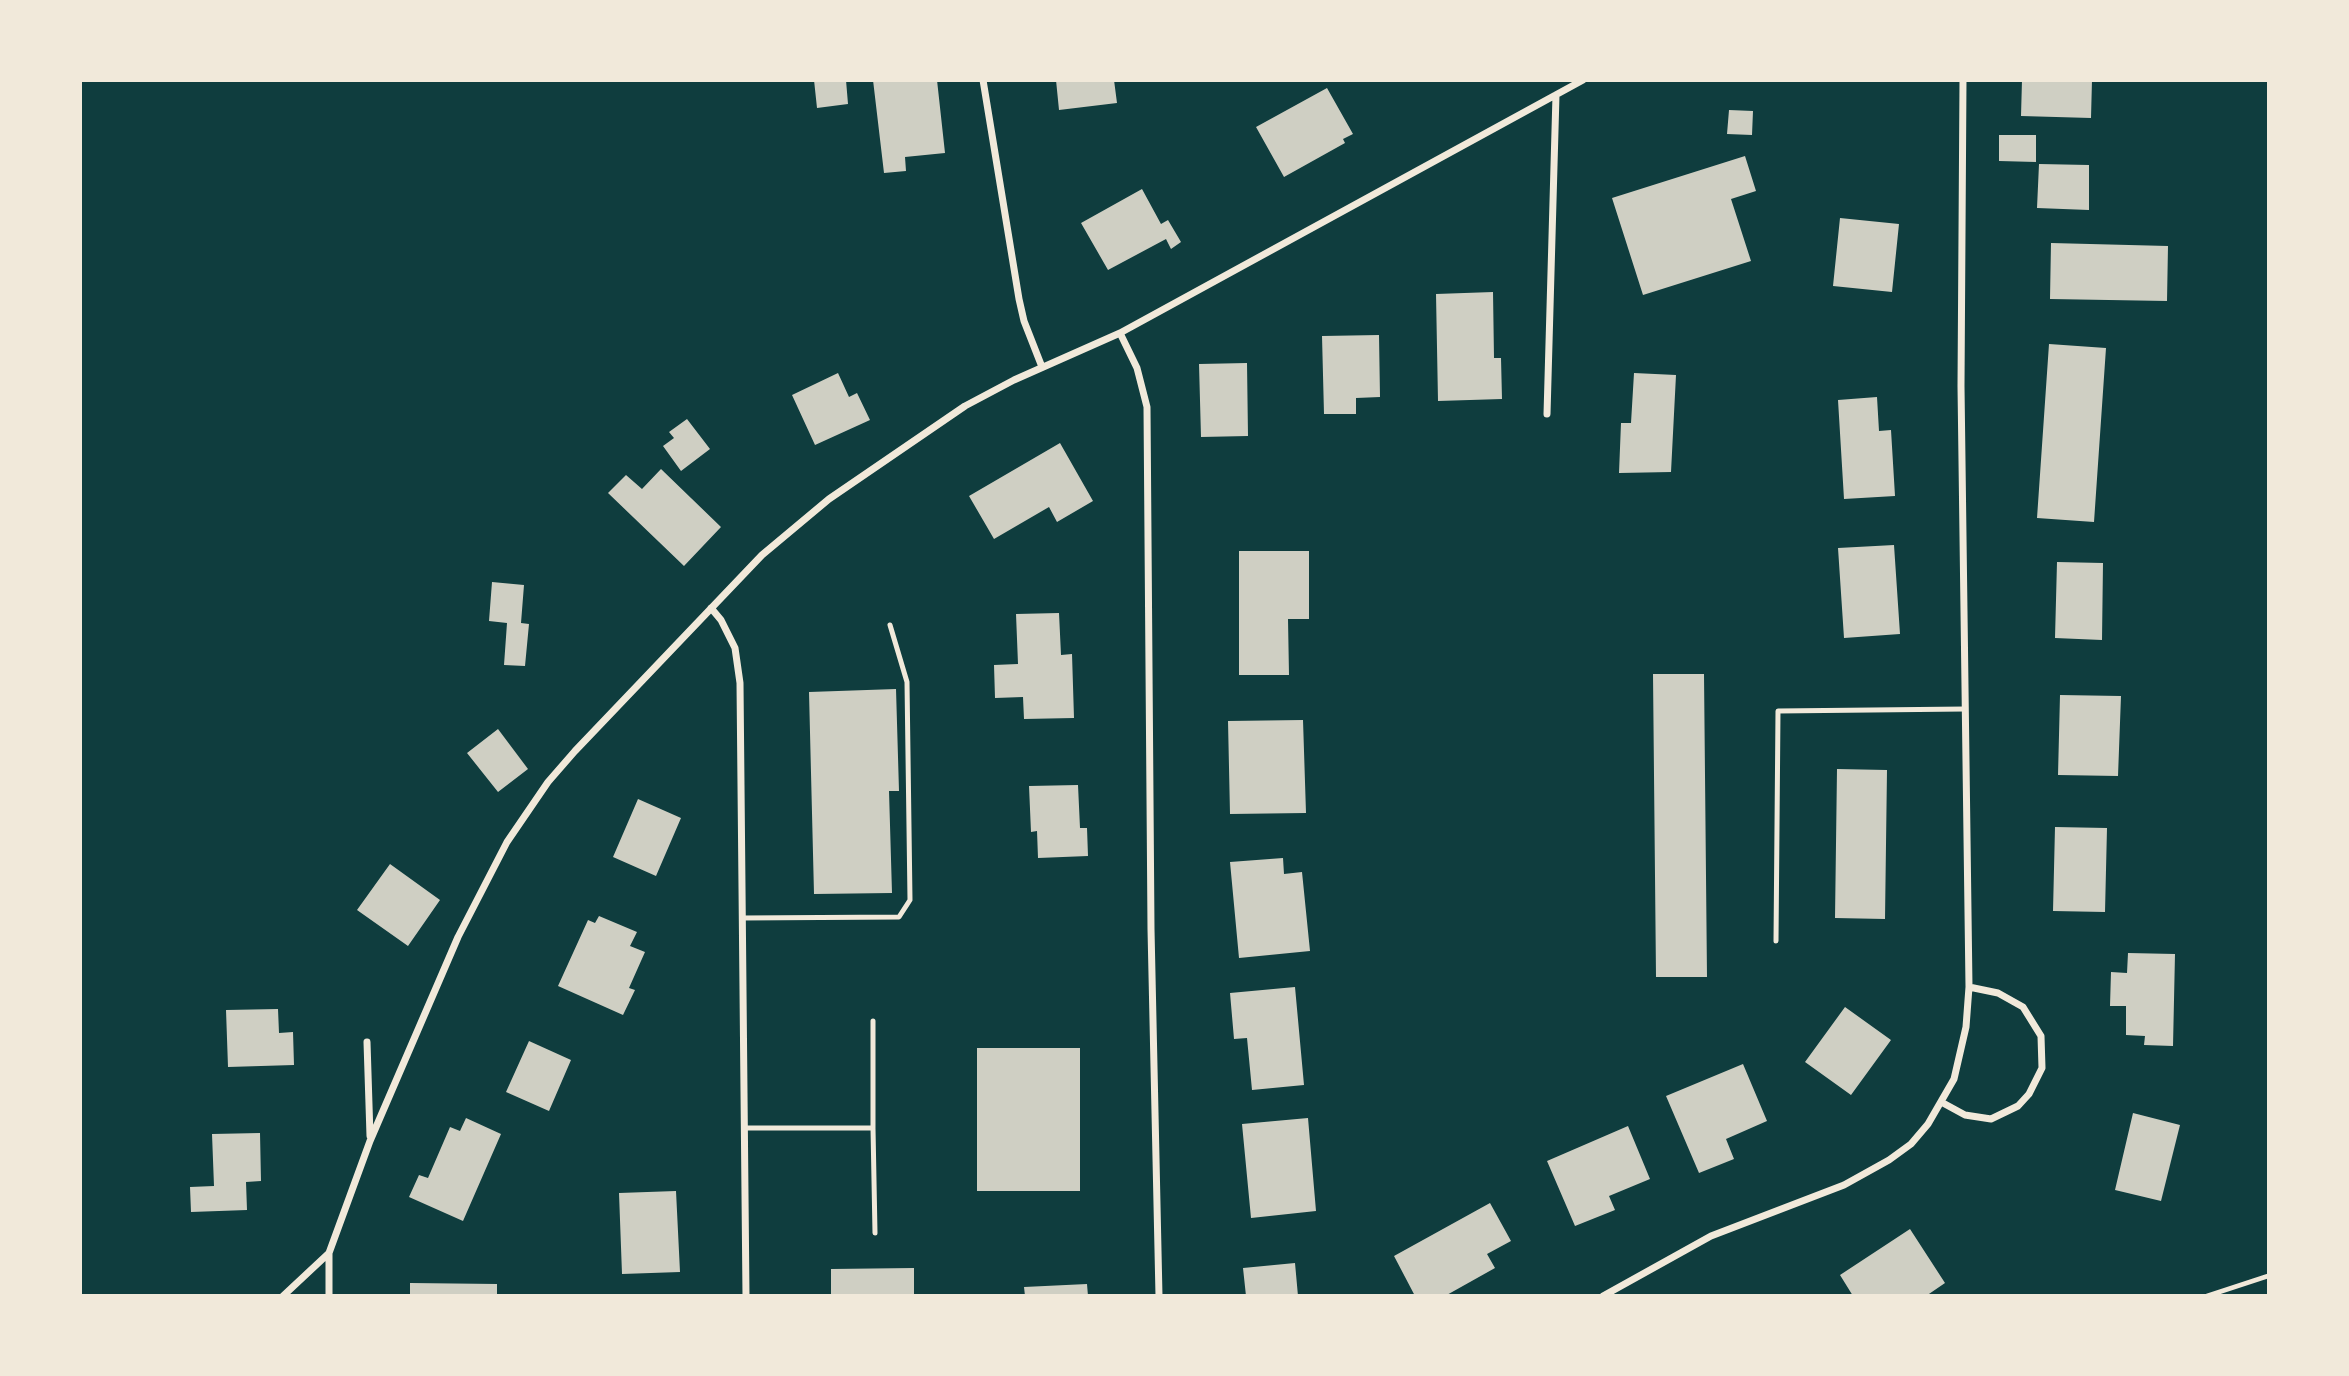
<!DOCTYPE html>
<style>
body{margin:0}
#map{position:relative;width:2349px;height:1376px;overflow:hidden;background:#0f3d3e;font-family:"Zilla Slab",serif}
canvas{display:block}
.frame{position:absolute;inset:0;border:82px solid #f1e9da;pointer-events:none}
</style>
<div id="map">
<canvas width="2349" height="1376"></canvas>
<div class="frame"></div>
</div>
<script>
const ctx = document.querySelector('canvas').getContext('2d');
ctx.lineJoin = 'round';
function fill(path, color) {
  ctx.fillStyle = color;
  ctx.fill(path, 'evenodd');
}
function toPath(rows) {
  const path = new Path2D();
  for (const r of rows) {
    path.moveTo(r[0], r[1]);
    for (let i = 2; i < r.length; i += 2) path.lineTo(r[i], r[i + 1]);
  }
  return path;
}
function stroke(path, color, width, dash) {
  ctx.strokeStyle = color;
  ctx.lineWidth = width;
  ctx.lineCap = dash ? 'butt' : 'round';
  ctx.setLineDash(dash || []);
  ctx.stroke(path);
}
fill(toPath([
 [814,80,846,80,848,104,817,108],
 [873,80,937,80,945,153,905,157,906,171,884,173],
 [1056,80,1114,80,1117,103,1059,110],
 [2022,80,2092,80,2091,118,2021,116],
 [1327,88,1353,134,1343,139,1345,143,1284,177,1256,127],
 [1729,110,1753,111,1752,135,1727,134],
 [1999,135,2036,135,2036,162,1999,161],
 [1745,156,1756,191,1731,199,1751,261,1643,295,1612,198],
 [2039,164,2089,165,2089,210,2037,208],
 [1142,189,1161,224,1168,220,1181,242,1171,249,1166,239,1108,270,1081,223],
 [1840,218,1899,224,1892,292,1833,286],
 [2051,243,2168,246,2167,301,2050,299],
 [1493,292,1494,358,1501,358,1502,399,1438,401,1436,294],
 [1379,335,1380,397,1356,398,1356,414,1324,414,1322,336],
 [2049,344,2106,348,2094,522,2037,518],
 [1247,363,1248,436,1201,437,1199,364],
 [838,373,849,397,857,393,870,420,815,445,792,395],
 [1634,373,1676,375,1671,472,1619,473,1621,423,1631,423],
 [1877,397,1879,431,1891,430,1895,496,1844,499,1838,400],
 [687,419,710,449,681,471,663,446,674,438,669,432],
 [1060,443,1093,501,1057,522,1049,507,994,539,969,496],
 [661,469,721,527,684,566,608,493,626,475,642,489],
 [1894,545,1900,634,1844,638,1838,548],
 [1239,551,1309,551,1309,619,1288,619,1289,675,1239,675],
 [2057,562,2103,563,2102,640,2055,638],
 [492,582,524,585,521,623,529,624,525,666,504,665,507,623,489,621],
 [1059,613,1061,655,1072,654,1074,718,1024,719,1023,697,995,698,994,665,1018,664,1016,614],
 [1653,674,1704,674,1707,977,1656,977],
 [896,689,899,791,889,791,892,893,814,894,809,692],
 [2060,695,2121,696,2118,776,2058,775],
 [1303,720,1306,813,1230,814,1228,721],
 [498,729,528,769,498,792,467,753],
 [1837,769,1887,770,1885,919,1835,918],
 [1078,785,1080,828,1087,828,1088,856,1038,858,1037,831,1031,832,1029,786],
 [638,799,681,818,656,876,613,857],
 [2055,827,2107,828,2105,912,2053,911],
 [1283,858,1284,874,1302,872,1310,951,1239,958,1230,862],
 [390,864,440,900,408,946,357,910],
 [599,916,637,932,630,946,645,952,629,988,635,990,623,1015,558,986,588,920,595,923],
 [2128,953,2175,954,2173,1046,2144,1045,2145,1036,2126,1035,2126,1006,2110,1006,2111,972,2127,973],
 [1295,987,1304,1085,1252,1090,1247,1038,1234,1039,1230,993],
 [1845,1007,1891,1040,1851,1095,1805,1062],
 [278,1009,279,1033,293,1032,294,1065,228,1067,226,1010],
 [529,1041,571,1060,549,1111,506,1092],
 [977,1048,1080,1048,1080,1191,977,1191],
 [1743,1064,1767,1121,1726,1139,1734,1159,1699,1173,1666,1096],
 [2133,1113,2180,1125,2161,1201,2115,1190],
 [466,1118,501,1134,463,1221,409,1197,419,1175,428,1178,450,1127,460,1131],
 [1308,1118,1316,1211,1251,1218,1242,1124],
 [1628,1126,1650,1179,1609,1196,1615,1210,1575,1226,1547,1161],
 [260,1133,261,1181,246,1182,247,1210,191,1212,190,1187,214,1186,212,1134],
 [676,1191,680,1272,622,1274,619,1193],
 [1490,1203,1511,1241,1487,1254,1495,1268,1445,1296,1415,1296,1394,1256],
 [1910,1229,1945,1283,1926,1296,1853,1296,1840,1275],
 [1295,1263,1298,1296,1246,1296,1243,1268],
 [914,1268,914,1296,831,1296,831,1269],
 [410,1283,497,1284,497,1296,410,1296],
 [1087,1284,1088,1296,1025,1296,1024,1287]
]), '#cfcfc3');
stroke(toPath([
 [2207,1296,2268,1276]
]), '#f1e9da', 4.5);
stroke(toPath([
 [742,918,899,917,910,900,907,682,890,625],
 [1776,941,1778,711,1965,709],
 [744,1128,873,1128,873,1021],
 [873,1128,875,1233]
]), '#f1e9da', 5);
stroke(toPath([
 [983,80,1019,299,1024,321,1042,367],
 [1120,333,1137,368,1147,407,1151,929,1159,1296],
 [1547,414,1556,95],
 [711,608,721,620,735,648,740,683,746,1296],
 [367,1042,370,1136],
 [1943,1103,1965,1115,1991,1119,2018,1106,2029,1094,2042,1068,2041,1036,2023,1007,1998,993,1969,987],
 [329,1253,329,1296],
 [283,1296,329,1253,370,1141,458,937,507,842,548,782,575,751,762,555,829,499,965,406,1014,380,1120,333,1583,80],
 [1603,1296,1711,1236,1844,1185,1889,1160,1911,1144,1928,1124,1954,1079,1966,1027,1969,987,1961,386,1963,80]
]), '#f1e9da', 7);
</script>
